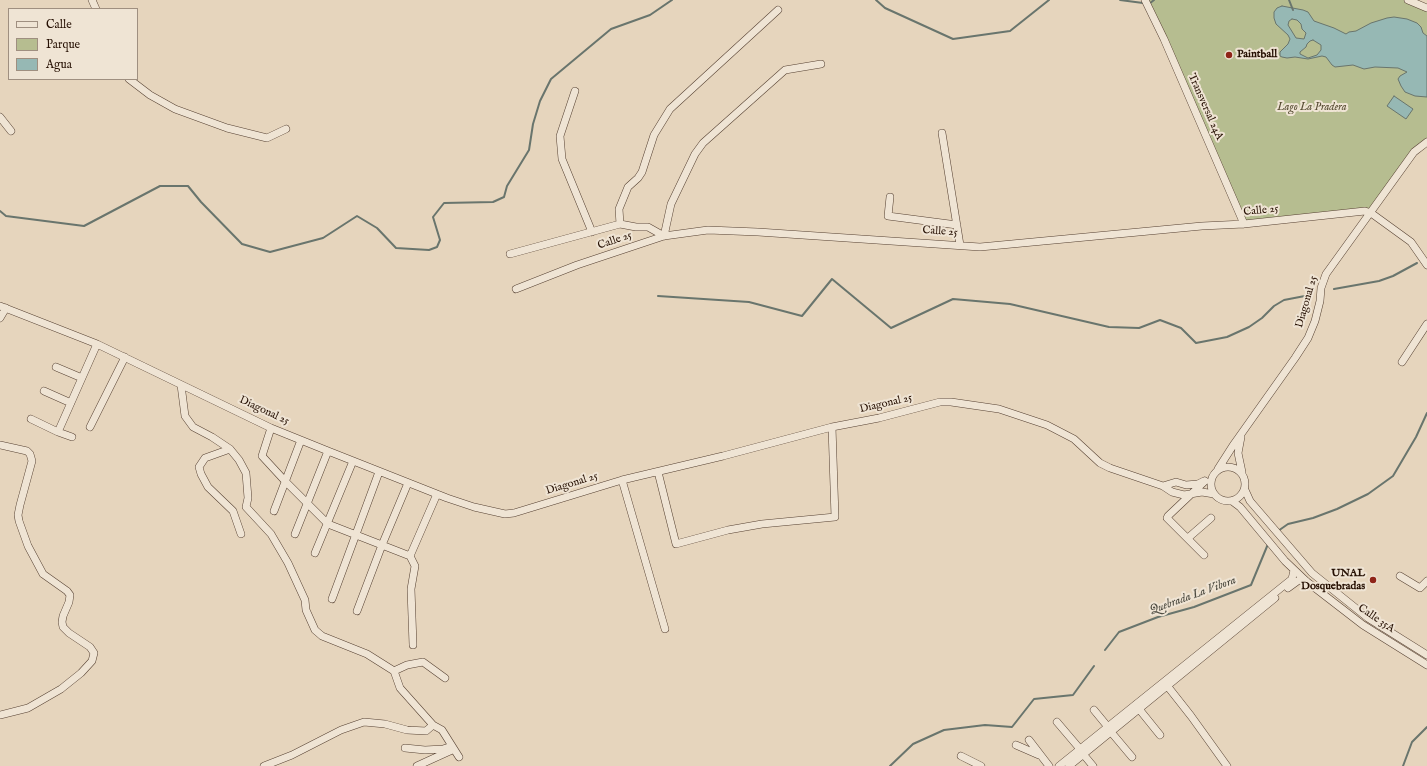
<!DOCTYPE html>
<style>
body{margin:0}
#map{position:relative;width:1427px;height:766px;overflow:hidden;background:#e6d5bd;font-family:"IM FELL English",serif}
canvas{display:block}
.legend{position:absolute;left:8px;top:8px;width:130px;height:72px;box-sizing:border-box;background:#efe4d4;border:1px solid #9f8f80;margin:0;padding:5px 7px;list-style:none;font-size:12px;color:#261003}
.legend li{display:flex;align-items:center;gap:8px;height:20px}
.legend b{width:20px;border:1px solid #9f8f80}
</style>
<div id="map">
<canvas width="1427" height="766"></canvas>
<ul class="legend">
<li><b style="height:5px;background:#efe4d4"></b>Calle</li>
<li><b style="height:11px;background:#b6bd90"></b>Parque</li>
<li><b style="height:11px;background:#96b8b4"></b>Agua</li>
</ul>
</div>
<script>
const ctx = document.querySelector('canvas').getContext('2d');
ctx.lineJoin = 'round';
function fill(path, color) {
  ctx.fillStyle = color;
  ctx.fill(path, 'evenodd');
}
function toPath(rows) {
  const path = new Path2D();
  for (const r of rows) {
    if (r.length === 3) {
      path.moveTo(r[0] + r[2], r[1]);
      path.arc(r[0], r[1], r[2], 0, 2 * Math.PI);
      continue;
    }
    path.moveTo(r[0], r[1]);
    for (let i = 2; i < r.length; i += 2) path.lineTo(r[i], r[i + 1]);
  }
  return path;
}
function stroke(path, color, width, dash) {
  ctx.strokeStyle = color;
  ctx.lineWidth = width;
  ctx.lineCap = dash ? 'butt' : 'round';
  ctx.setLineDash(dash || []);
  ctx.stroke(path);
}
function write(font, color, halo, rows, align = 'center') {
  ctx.font = font + ' "IM FELL English",serif';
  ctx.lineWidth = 4;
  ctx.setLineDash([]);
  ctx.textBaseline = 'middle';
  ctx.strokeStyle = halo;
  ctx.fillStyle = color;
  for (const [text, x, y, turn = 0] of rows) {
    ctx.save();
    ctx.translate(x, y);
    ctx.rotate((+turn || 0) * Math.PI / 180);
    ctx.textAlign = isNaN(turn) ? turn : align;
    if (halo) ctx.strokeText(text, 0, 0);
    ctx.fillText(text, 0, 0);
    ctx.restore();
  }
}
fill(toPath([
 [1145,0,1408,0,1427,8,1427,142,1425,142,1371,213,1244,224]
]), '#b6bd90');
const water = toPath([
 [1282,6,1303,10,1308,12,1314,21,1334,28,1346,34,1349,32,1356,31,1371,23,1387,18,1394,17,1407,19,1417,23,1421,27,1423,33,1427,36,1427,97,1415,96,1405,92,1401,86,1398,79,1400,76,1407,72,1398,68,1375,67,1364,69,1353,65,1335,67,1332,65,1326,57,1322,56,1308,59,1295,57,1287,58,1282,57,1280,56,1280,52,1288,44,1290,39,1288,35,1276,24,1274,18,1274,12,1277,8,1282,6],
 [1292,19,1297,20,1301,24,1302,29,1306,33,1304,39,1296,38,1288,25,1289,21,1292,19],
 [1313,40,1321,45,1321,50,1317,55,1308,58,1300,54,1300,52,1306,47,1307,44,1310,41,1313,40],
 [1394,96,1413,109,1406,119,1387,106,1394,96]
]);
fill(water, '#96b8b4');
stroke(water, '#69756d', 1);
stroke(toPath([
 [876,0,885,8,953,39,1010,31,1049,0],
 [1120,0,1143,3],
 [1289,0,1293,10],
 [1149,4,1154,0],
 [0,211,6,216,84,226,160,186,188,186,201,202,242,244,270,252,323,238,357,216,377,228,396,248,429,250,437,247,440,240,433,217,444,203,493,202,504,197,507,186,529,150,533,124,540,101,551,79,611,29,650,15,672,0],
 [1334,289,1379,281,1393,276,1417,263],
 [658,296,749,302,802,316,832,279,891,328,953,299,1010,304,1109,327,1139,328,1160,320,1181,328,1196,343,1227,337,1249,327,1262,318,1274,306,1284,300,1310,295],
 [1278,531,1288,524,1313,518,1337,509,1368,494,1393,476,1416,437,1427,413],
 [1105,650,1119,632,1158,617,1194,607,1251,585,1268,544],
 [890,766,913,744,944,730,985,725,1012,727,1034,699,1073,695,1094,666],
 [1403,766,1412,742,1427,727]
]), '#69756d', 2);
const minor = toPath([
 [92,0,96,9],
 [1145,0,1164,39,1244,224],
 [1408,0,1427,8],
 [778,10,670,109,654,135,642,172,638,178,628,187,619,209,620,224,636,227,648,227,664,236,671,204,695,154,703,143,785,70,821,64],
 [129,79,150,95,175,109,227,128,267,138,286,129],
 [575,91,560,136,562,159,592,232],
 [0,117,11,131],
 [942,133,960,245],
 [890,197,888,216,957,225],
 [510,254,620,224],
 [516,289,577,265,664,236,708,230,758,232,980,247,1202,226,1244,224,1365,211,1371,213,1411,242,1427,265],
 [0,306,97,344,271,428,328,451,447,498,474,507,505,514,514,513,622,480,723,456,832,427,879,418,940,402,951,402,999,409,1047,425,1074,439,1100,463,1110,468,1163,486,1172,492,1184,495,1202,492,1214,494],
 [0,318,6,308],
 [1402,362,1427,324],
 [56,367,82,378],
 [181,385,185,416,193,427,212,437,230,449,239,460,246,473,248,498,246,507,271,534,288,563,305,600,306,610,315,630,322,636,367,654,394,671,400,688,433,725,442,730,459,757],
 [44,391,71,403],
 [31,419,58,432,97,344],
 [90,427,125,357],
 [271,428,262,456,285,481,328,524,410,556],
 [58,432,72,437],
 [1241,437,1238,453,1242,472],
 [0,445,27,451,30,454,32,461,20,505,18,515,19,521,28,546,43,574,67,591,70,595,69,602,63,616,62,622,63,627,69,633,90,647,94,653,92,661,81,673,61,689,28,708,0,715],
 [230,449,205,458,199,467,201,474,208,487,233,511,241,534],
 [1228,484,17],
 [1218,469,1234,444,1295,358,1308,338,1315,321,1320,301,1321,288,1326,274,1414,152,1427,142],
 [658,472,676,544,728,530,762,524,835,517,832,427],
 [622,480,665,629],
 [1163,486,1176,482,1186,485,1198,484,1204,481],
 [1245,490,1250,501,1312,573,1368,618,1427,655],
 [1232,501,1240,507,1285,561,1306,581,1363,625,1427,665],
 [274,511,301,440],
 [295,534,328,451],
 [1188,538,1211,518],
 [315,553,353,461],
 [1204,555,1167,518,1168,516,1205,481],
 [1400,576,1420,588,1427,581],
 [1288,588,1299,580,1306,581],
 [332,599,379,472],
 [357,611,382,545,408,483],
 [413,645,411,589,415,566,410,556,437,494],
 [394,671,407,665,423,662,445,678],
 [1165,683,1191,716,1227,766],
 [1139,709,1160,735],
 [1094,710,1108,727],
 [1057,722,1080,749],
 [1111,732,1132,757],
 [1029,740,1049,766],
 [1016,745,1039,755],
 [405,748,425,750,443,749,452,746],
 [1083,754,1093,766],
 [961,756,981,766],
 [264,766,292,755,341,730,364,722,385,724,407,730,426,731,433,725],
 [417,766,452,750],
 [1059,766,1292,579,1294,570],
 [1069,766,1275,598]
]);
stroke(minor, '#564132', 8);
stroke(minor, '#efe4d4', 7);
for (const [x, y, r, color] of [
 [1229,55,4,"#8f2418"],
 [1373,580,4,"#8f2418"]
]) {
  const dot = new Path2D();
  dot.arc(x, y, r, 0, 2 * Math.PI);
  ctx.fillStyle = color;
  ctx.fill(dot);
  stroke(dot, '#efe4d4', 1.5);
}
write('bold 11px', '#261003', '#efe4d4', [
 ["Paintball",1237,55],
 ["UNAL",1365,574,"right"],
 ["Dosquebradas",1365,587,"right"]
], 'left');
write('11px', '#261003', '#efe4d4', [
 ["Transversal 24A",1205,107,66],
 ["Calle 25",1261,211,-6],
 ["Calle 25",940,232,4],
 ["Calle 25",615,241,-19],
 ["Diagonal 25",1307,302,-74],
 ["Diagonal 25",886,404,-13],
 ["Diagonal 25",264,411,25],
 ["Diagonal 25",572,484,-17],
 ["Calle 35A",1376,619,34]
]);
write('italic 11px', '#584d34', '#efe4d4', [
 ["Lago La Pradera",1312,108]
]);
write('italic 12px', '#4d4b41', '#efe4d4', [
 ["Quebrada La Vibora",1193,596,-20]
]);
</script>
